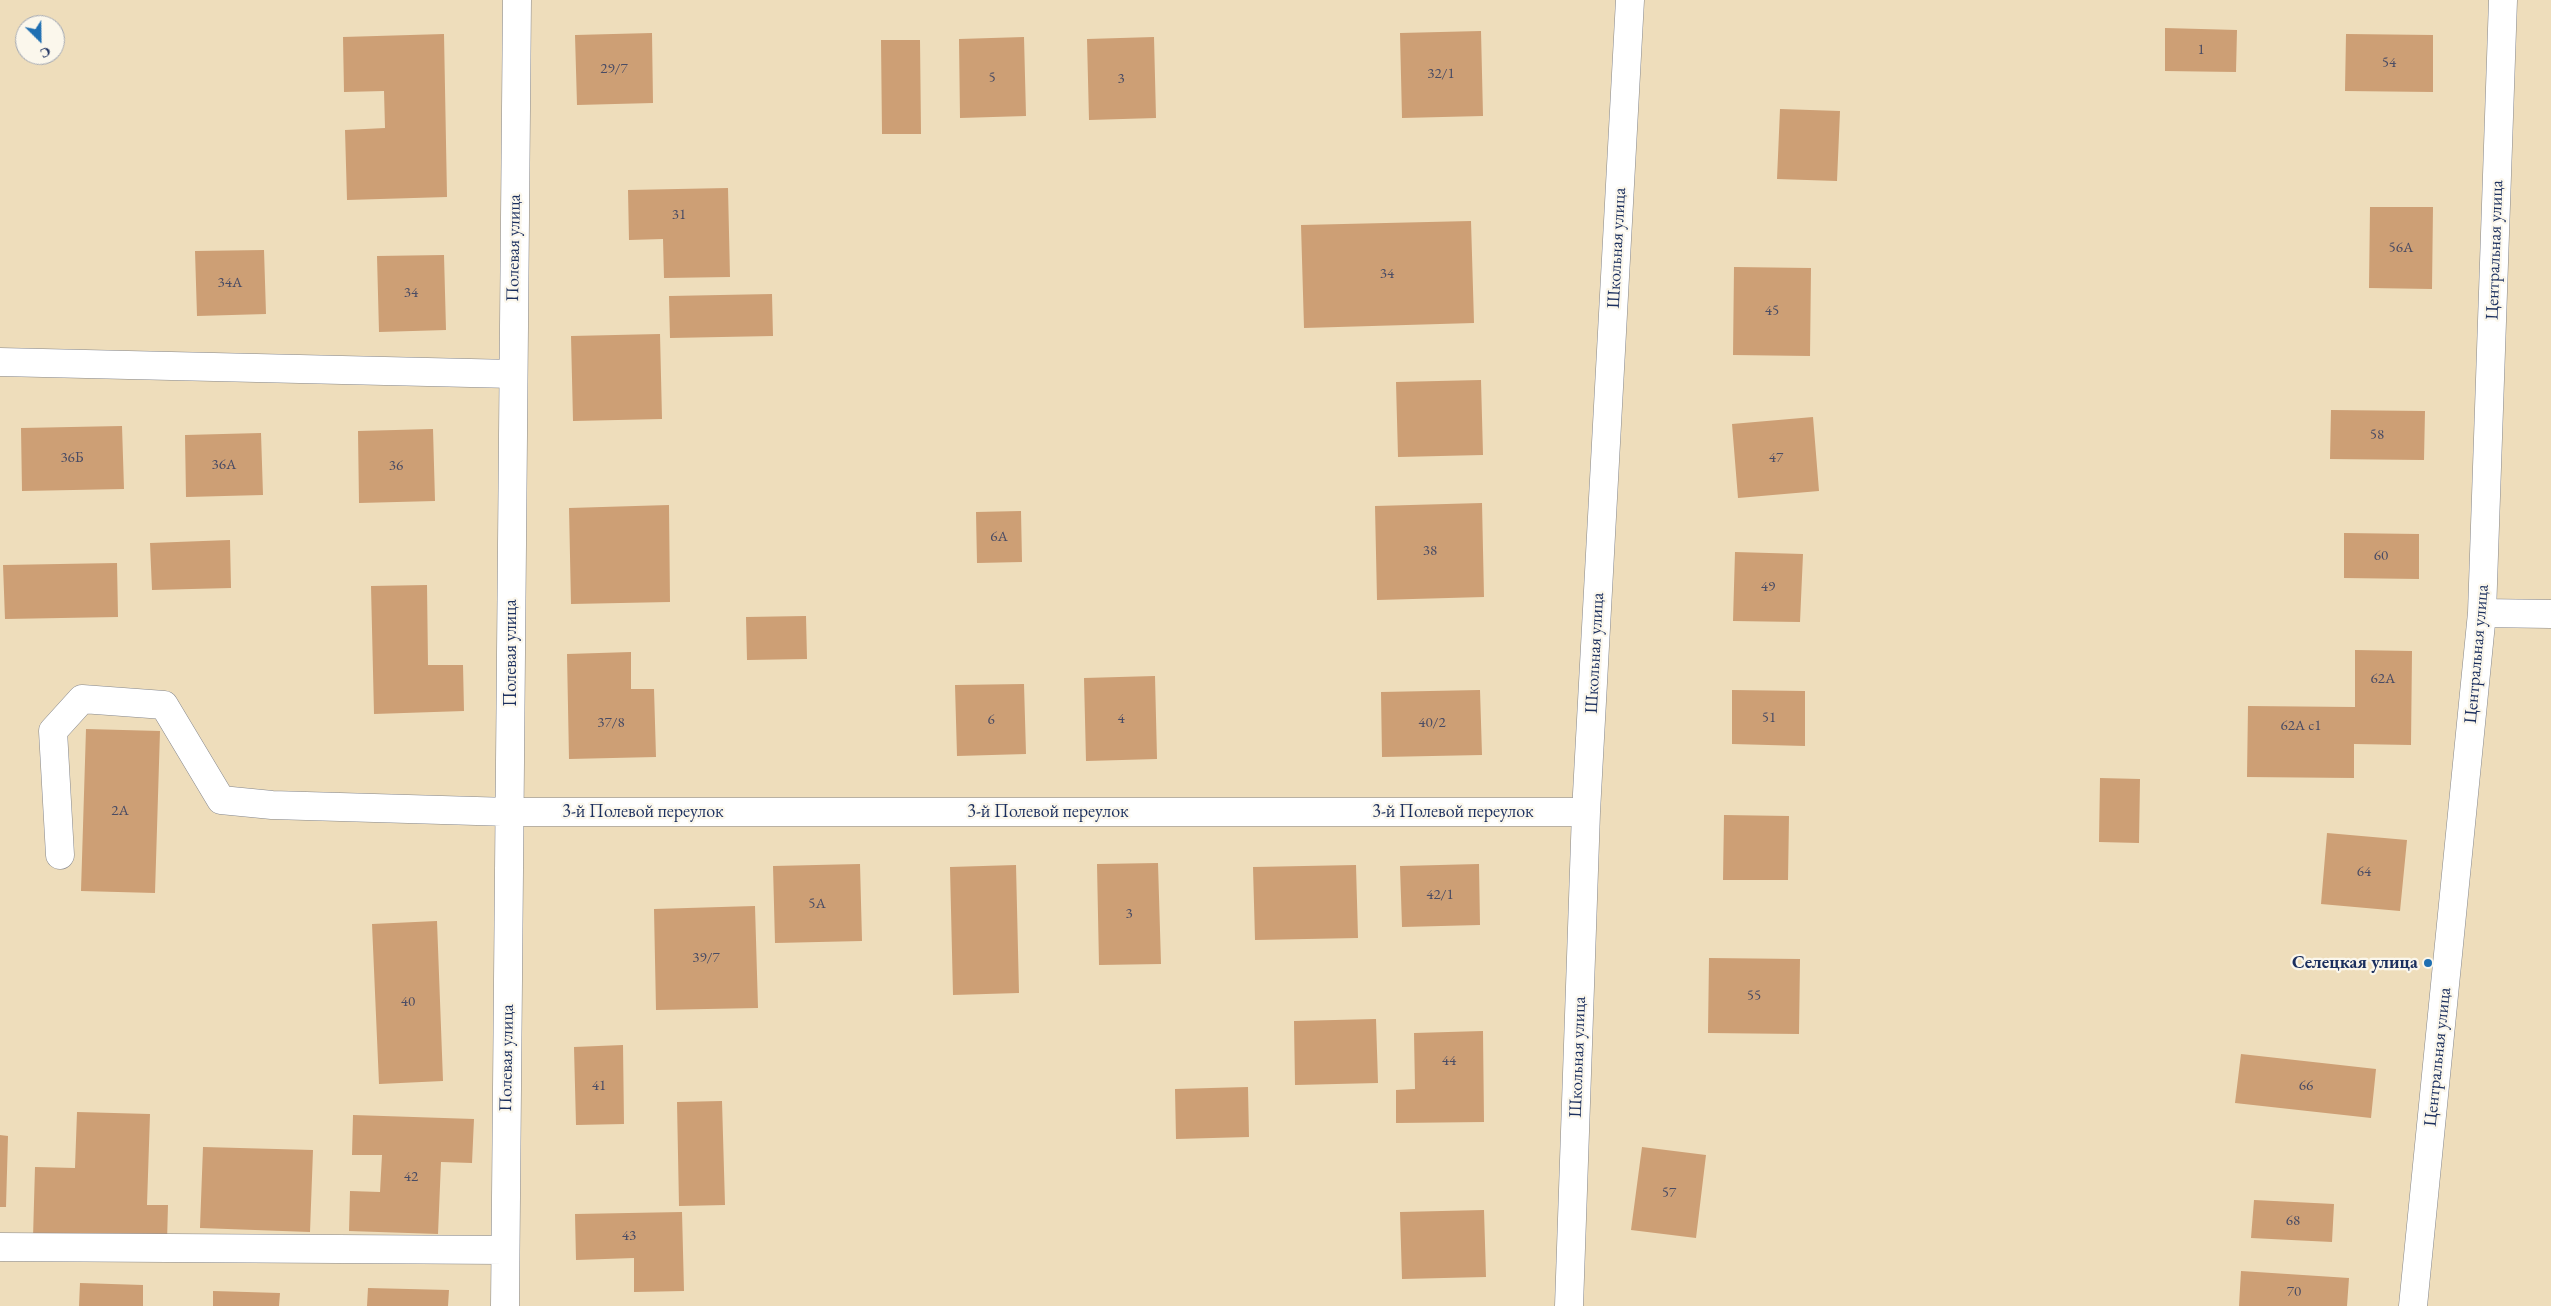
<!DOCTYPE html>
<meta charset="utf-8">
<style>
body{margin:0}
#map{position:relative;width:2551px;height:1306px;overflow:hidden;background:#edb;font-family:"EB Garamond",serif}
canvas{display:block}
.north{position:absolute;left:15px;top:15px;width:50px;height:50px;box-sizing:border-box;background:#fbf7ec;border:1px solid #a1a7b3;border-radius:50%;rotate:157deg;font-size:14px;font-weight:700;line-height:20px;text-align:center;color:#1b2f5e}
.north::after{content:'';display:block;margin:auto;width:18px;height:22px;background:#1f6fb2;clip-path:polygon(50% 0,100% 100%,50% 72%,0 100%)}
</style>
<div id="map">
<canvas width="2551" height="1306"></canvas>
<div class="north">С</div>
</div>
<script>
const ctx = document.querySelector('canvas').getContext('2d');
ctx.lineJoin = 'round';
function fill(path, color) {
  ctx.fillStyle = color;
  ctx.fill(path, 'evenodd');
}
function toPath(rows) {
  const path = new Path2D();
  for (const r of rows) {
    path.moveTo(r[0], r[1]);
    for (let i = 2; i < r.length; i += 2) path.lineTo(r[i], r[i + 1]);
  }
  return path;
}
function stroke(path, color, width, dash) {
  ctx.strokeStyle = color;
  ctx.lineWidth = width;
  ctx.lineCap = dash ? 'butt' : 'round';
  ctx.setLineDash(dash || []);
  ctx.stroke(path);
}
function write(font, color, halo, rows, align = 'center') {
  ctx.font = font + ' "EB Garamond",serif';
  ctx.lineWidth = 4.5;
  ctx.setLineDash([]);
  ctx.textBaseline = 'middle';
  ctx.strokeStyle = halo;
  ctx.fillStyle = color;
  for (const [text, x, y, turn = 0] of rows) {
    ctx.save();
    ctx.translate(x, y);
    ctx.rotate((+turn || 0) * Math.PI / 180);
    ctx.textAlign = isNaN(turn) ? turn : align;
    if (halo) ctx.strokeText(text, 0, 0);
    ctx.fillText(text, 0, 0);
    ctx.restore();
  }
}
fill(toPath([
 [2165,28,2237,30,2236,72,2165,71],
 [1481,31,1483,116,1402,118,1400,33],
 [652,33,653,103,577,105,575,35],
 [444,34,447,197,347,200,345,130,385,128,384,91,344,92,343,37],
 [2346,34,2433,35,2433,92,2345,91],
 [1024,37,1026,116,960,118,959,39],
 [1154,37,1156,118,1089,120,1087,39],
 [881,40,920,40,921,134,882,134],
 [1780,109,1840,111,1837,181,1777,179],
 [728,188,730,277,664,278,663,239,629,240,628,190],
 [2370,207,2433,207,2432,289,2369,288],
 [1471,221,1474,323,1304,328,1301,225],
 [264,250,266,314,197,316,195,251],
 [444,255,446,330,379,332,377,256],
 [1734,267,1811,268,1810,356,1733,355],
 [772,294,773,336,670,338,669,296],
 [660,334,662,419,573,421,571,336],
 [1481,380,1483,455,1398,457,1396,382],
 [2331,410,2425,411,2424,460,2330,459],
 [1813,417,1819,491,1738,498,1732,424],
 [122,426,124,489,22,491,21,428],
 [433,429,435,501,359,503,358,431],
 [261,433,263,495,186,497,185,435],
 [1482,503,1484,597,1377,600,1375,506],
 [669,505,670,602,571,604,569,508],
 [1021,511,1022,562,977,563,976,512],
 [2344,533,2419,534,2419,579,2344,578],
 [230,540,231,588,152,590,150,543],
 [1735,552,1803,554,1800,622,1733,621],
 [117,563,118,617,5,619,3,565],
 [427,585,428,665,463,665,464,711,374,714,371,586],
 [806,616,807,659,747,660,746,617],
 [2355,650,2412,651,2411,745,2354,744,2354,778,2247,777,2248,706,2355,707],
 [631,652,631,689,654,689,656,757,569,759,567,654],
 [1155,676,1157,759,1086,761,1084,678],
 [1024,684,1026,754,957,756,955,685],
 [1480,690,1482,755,1382,757,1381,692],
 [1732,690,1805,691,1805,746,1732,744],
 [86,729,160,731,155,893,81,891],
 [2100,778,2140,779,2139,843,2099,842],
 [1724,815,1789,816,1788,880,1723,880],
 [2327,833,2407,840,2400,911,2321,904],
 [1158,863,1161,964,1099,965,1097,864],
 [860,864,862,941,775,943,773,866],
 [1479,864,1480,925,1402,927,1400,866],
 [1016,865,1019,993,953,995,950,867],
 [1356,865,1358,938,1255,940,1253,867],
 [755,906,758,1008,656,1010,654,909],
 [437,921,443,1081,379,1084,372,924],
 [1709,958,1800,959,1799,1034,1708,1033],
 [1376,1019,1378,1083,1295,1085,1294,1021],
 [1483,1031,1484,1122,1396,1123,1396,1090,1415,1089,1414,1033],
 [623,1045,624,1124,576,1125,574,1047],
 [2241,1054,2376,1069,2371,1118,2235,1103],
 [1248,1087,1249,1137,1176,1139,1175,1089],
 [722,1101,725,1205,679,1206,677,1102],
 [77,1112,150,1114,147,1205,168,1205,167,1242,33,1238,35,1167,75,1168],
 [353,1115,474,1119,472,1163,441,1162,438,1234,349,1231,350,1191,380,1192,382,1155,352,1155],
 [0,1135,8,1136,6,1207,0,1207],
 [203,1147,313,1150,310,1232,200,1228],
 [1642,1147,1706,1155,1696,1238,1631,1230],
 [2254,1200,2334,1204,2332,1242,2251,1238],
 [1484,1210,1486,1277,1402,1279,1400,1212],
 [682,1212,684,1291,634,1292,634,1258,576,1260,575,1214],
 [2241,1271,2349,1278,2347,1306,2239,1306],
 [80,1283,143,1285,143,1306,79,1306],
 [368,1288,449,1290,448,1306,367,1306],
 [213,1291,280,1293,279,1306,213,1306]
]), '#cd9f75');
const minor = toPath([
 [0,362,513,374],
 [2482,613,2551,614],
 [60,855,53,731,82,699,164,705,221,800,272,805,510,812,1586,812],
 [0,1247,505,1250],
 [505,1306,517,0],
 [1569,1306,1586,812,1630,0],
 [2413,1306,2482,613,2503,0]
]);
stroke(minor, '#84868c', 29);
stroke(minor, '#fff', 28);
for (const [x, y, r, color] of [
 [2428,963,5,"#1f6fb2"]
]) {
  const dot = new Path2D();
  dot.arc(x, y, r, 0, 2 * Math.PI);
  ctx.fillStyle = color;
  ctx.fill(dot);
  stroke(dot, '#fbf7ec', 2);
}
write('15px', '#484b64', null, [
 ["1",2201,50],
 ["54",2389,63],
 ["29/7",614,69],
 ["32/1",1441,74],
 ["5",992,78],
 ["3",1121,79],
 ["31",679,215],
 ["56А",2401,248],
 ["34",1387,274],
 ["34А",230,283],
 ["34",411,293],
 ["45",1772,311],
 ["58",2377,435],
 ["36Б",72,458],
 ["47",1776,458],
 ["36А",224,465],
 ["36",396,466],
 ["6А",999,537],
 ["38",1430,551],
 ["60",2381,556],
 ["49",1768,587],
 ["62А",2383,679],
 ["51",1769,718],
 ["4",1121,719],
 ["6",991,720],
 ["37/8",611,723],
 ["40/2",1432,723],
 ["62А с1",2301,726],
 ["2А",120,811],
 ["64",2364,872],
 ["42/1",1440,895],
 ["5А",817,904],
 ["3",1129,914],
 ["39/7",706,958],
 ["55",1754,996],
 ["40",408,1002],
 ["44",1449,1061],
 ["41",599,1086],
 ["66",2306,1086],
 ["42",411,1177],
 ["57",1669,1193],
 ["68",2293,1221],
 ["43",629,1236],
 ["70",2294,1292]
]);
write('18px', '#1b2f5e', '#fbf7ec', [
 ["Полевая улица",514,248,-89],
 ["Школьная улица",1617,248,-87],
 ["Центральная улица",2495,250,-88],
 ["Полевая улица",511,653,-90],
 ["Школьная улица",1595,653,-87],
 ["Центральная улица",2477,654,-85],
 ["3-й Полевой переулок",643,812],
 ["3-й Полевой переулок",1048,812],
 ["3-й Полевой переулок",1453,812],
 ["Школьная улица",1578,1057,-88],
 ["Центральная улица",2438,1057,-84],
 ["Полевая улица",507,1058,-89]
]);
write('bold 18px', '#1b2f5e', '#fbf7ec', [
 ["Селецкая улица",2418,963]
], 'right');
</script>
